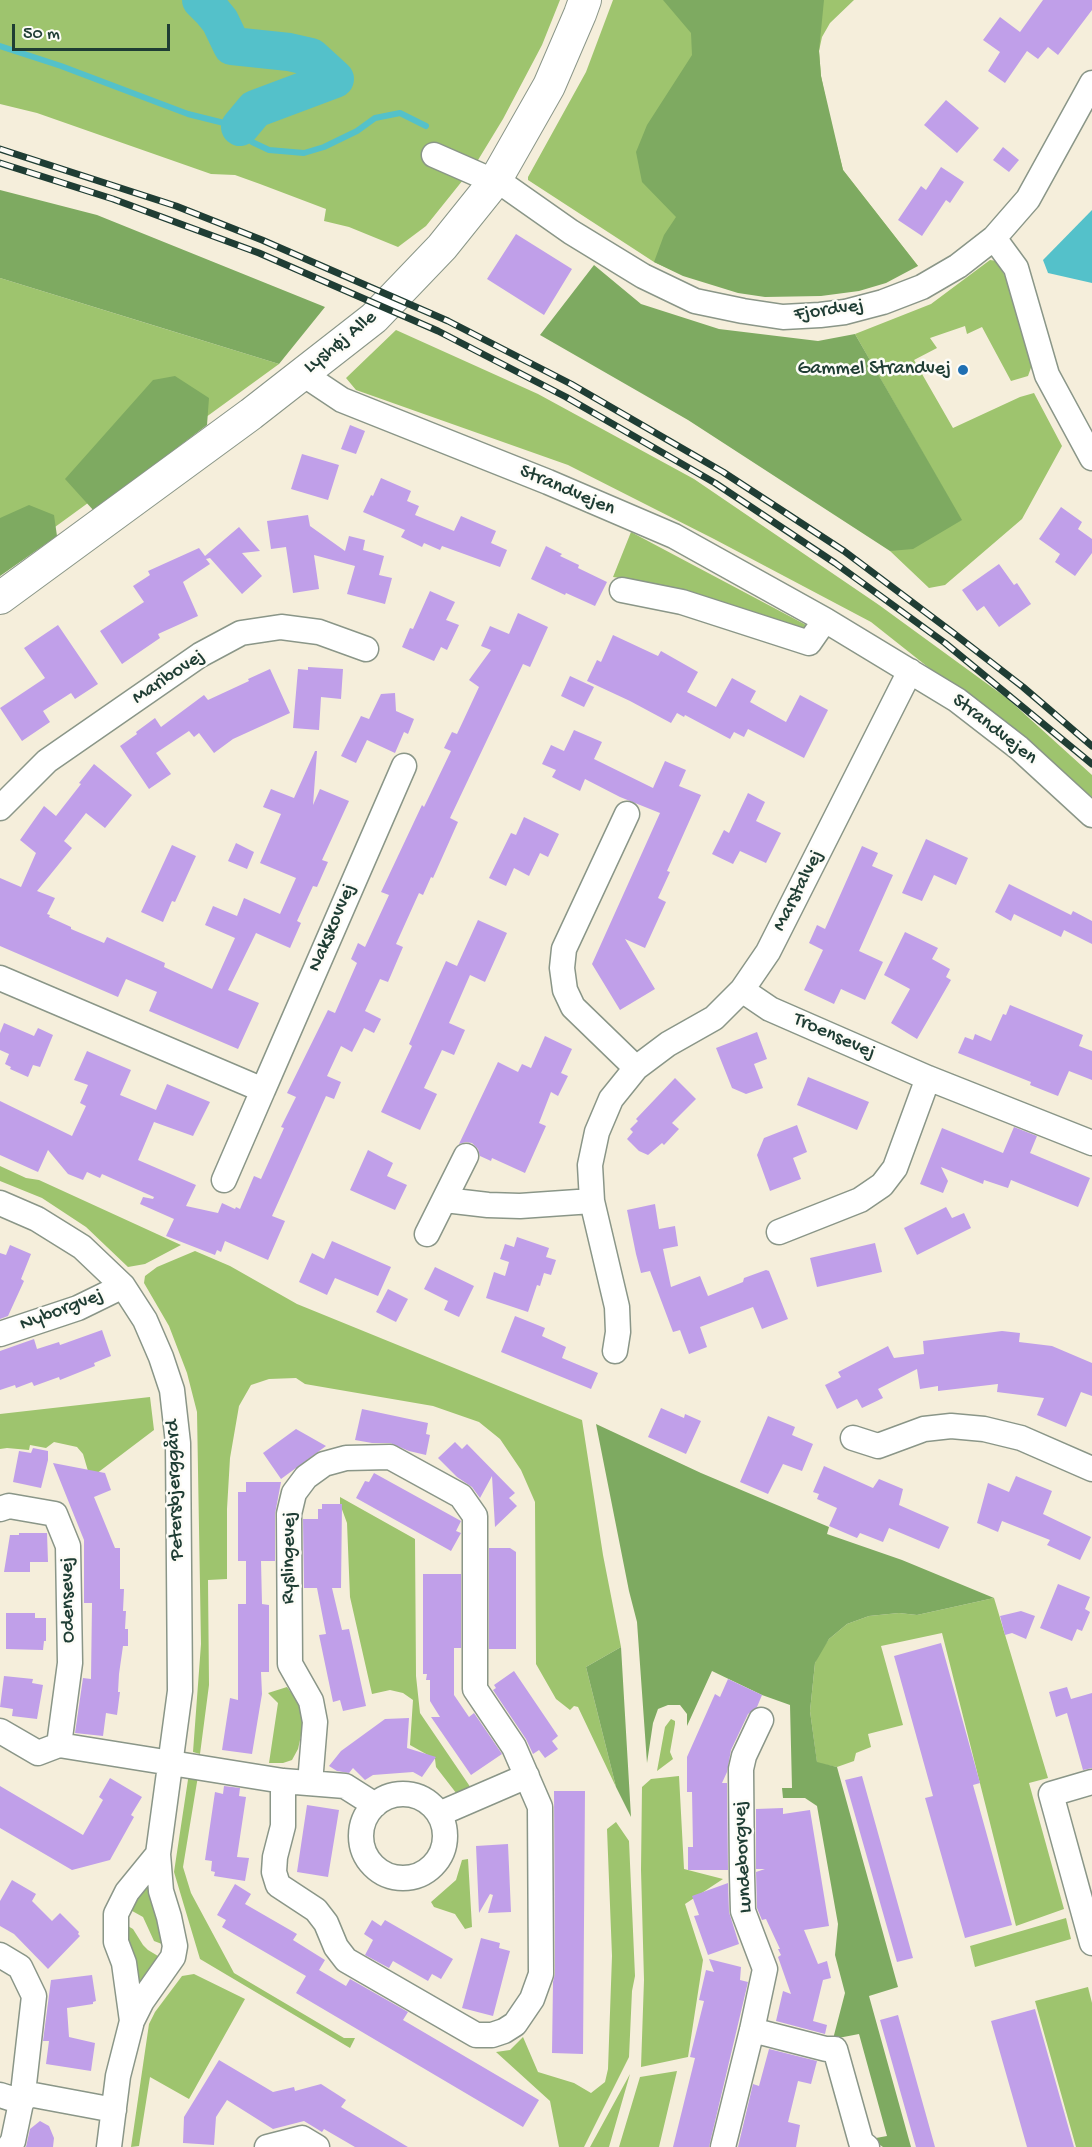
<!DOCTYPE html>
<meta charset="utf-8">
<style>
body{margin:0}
#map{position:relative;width:1092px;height:2147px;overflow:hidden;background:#f5eedb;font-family:"Gochi Hand",sans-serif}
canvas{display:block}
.scale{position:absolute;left:12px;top:24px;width:158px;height:27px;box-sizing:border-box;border:3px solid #1f3d34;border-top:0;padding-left:8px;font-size:18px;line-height:21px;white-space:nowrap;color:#1f3d34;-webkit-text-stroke:4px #fdfcf7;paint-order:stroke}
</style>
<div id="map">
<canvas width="1092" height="2147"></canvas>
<div class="scale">50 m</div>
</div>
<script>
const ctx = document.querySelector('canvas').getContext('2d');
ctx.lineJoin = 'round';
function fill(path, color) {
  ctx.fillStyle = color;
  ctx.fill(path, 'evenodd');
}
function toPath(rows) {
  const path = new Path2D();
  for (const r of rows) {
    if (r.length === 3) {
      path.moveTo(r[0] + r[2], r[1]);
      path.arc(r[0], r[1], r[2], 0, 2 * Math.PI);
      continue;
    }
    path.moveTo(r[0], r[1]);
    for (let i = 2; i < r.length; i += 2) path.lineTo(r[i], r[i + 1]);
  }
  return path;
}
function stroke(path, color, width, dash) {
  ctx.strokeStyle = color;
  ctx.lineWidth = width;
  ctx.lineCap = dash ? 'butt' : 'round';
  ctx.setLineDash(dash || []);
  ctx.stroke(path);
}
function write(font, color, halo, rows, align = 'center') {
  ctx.font = font + ' "Gochi Hand",sans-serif';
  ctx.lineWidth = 5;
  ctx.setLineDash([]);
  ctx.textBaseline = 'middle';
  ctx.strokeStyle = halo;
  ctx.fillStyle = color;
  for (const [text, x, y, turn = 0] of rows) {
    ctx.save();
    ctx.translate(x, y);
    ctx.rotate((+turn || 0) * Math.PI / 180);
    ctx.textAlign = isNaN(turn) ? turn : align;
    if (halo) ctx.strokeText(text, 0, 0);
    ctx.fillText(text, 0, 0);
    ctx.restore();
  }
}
fill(toPath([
 [0,0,560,0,542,45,503,119,475,165,426,226,398,247,349,227,324,221,326,209,260,184,235,175,211,174,37,113,0,104],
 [613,0,854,0,830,23,822,37,819,51,821,76,828,111,843,170,918,266,683,275,654,262,528,180,528,177,586,72],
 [990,260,997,261,1008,282,1032,365,1028,376,1011,381,982,327,967,334,965,326,930,338,937,348,914,360,953,428,1020,397,1034,393,1062,446,1022,519,945,585,929,588,890,551,961,520,855,334,931,304],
 [0,278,149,324,279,364,0,567],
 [396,330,538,394,694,479,879,605,1008,699,1092,775,1092,797,871,622,714,539,568,465,356,390,346,378],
 [631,532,808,626,800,630,635,580,613,577],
 [0,1166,26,1178,39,1180,181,1245,145,1264,128,1267,86,1227,42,1198,0,1181],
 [195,1251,230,1266,297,1304,582,1420,603,1555,621,1647,586,1667,616,1787,578,1707,574,1706,570,1710,556,1699,536,1664,535,1502,521,1470,500,1439,479,1422,433,1406,305,1384,296,1378,269,1379,251,1385,239,1406,230,1458,227,1509,227,1579,208,1580,209,1685,200,1754,193,1752,201,1644,197,1412,187,1373,169,1326,144,1283,145,1276,157,1267],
 [150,1397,154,1430,88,1480,88,1471,83,1454,77,1447,54,1442,46,1448,30,1445,29,1450,7,1448,0,1449,0,1414],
 [340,1497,415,1539,416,1676,420,1713,473,1791,460,1798,436,1767,435,1759,410,1745,413,1700,403,1693,390,1690,372,1694,350,1597,347,1523,340,1504],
 [994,1598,1048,1778,1029,1783,1064,1909,1016,1926,942,1633,881,1646,903,1725,868,1734,871,1747,856,1753,854,1761,837,1767,817,1763,810,1711,815,1663,819,1653,829,1639,847,1624,869,1616,899,1613,917,1615],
 [287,1687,299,1703,304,1722,298,1749,292,1760,283,1763,269,1763,278,1703,268,1693],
 [671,1719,675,1721,675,1724,670,1752,673,1759,657,1771,665,1727],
 [189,1773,198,1776,183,1867,191,1893,234,1973,344,2038,355,2038,350,2048,200,1959,174,1872],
 [679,1776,684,1869,723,1879,685,1904,703,1960,688,2057,641,2067,644,1980,641,1870,642,1787,651,1779],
 [616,1822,629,1841,635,1976,632,1991,629,2057,584,2147,559,2147,550,2101,496,2052,510,2050,523,2037,538,2072,574,2083,591,2093,605,2082,608,2069,612,1956,607,1829],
 [468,1859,472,1927,465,1929,455,1914,434,1907,431,1902,456,1880,462,1860],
 [151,1878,167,1946,154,1941,143,1917,125,1907],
 [1066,1918,1071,1939,975,1967,970,1946],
 [121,1922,133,1929,143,1945,148,1950,163,1959,137,1990],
 [194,1974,245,1999,189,2099,150,2077,139,2146,131,2147,149,2024,155,2012,182,1976],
 [1088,1987,1092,2003,1092,2147,1076,2147,1035,2001],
 [677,2071,659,2147,619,2147,640,2077],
 [630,2074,609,2147,590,2147]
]), '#9ec46e');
fill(toPath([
 [663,0,824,0,819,51,821,76,843,170,918,266,886,283,859,291,821,296,765,297,738,293,683,276,654,262,664,235,676,217,642,182,636,152,647,125,692,55,691,33],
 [0,190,97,215,325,307,279,364,0,278],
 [594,265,641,304,719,329,818,341,855,334,962,520,913,549,890,551,688,420,540,335],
 [175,376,209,398,207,425,94,511,65,479,153,380],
 [29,505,54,515,57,536,0,576,0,518],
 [596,1424,701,1473,829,1527,827,1534,902,1560,994,1598,917,1615,899,1613,869,1616,847,1624,829,1639,815,1663,810,1711,817,1762,837,1767,898,1987,869,1996,911,2147,883,2147,874,2141,876,2138,887,2136,859,2034,833,2039,845,1993,835,1955,838,1924,817,1806,805,1798,783,1798,782,1788,792,1788,790,1705,762,1695,712,1671,687,1726,687,1714,680,1705,668,1705,658,1709,653,1723,647,1763,637,1622,629,1591],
 [621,1647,631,1817,616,1787,586,1667]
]), '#7eaa61');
fill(toPath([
 [1092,210,1092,283,1048,273,1043,260]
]), '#54c1ca');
stroke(toPath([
 [0,46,61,66,188,114,240,127,252,142,269,150,304,153,324,147,357,131,375,118,400,113,426,126]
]), '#54c1ca', 6);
stroke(toPath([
 [201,0,211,10,220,21,232,46,289,52,311,57,335,79,255,109,240,127]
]), '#54c1ca', 38);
fill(toPath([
 [1043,0,1092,0,1092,10,1058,55,1048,47,1038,59,1027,51,1005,83,988,71,1000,52,983,40,1000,17,1020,32],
 [946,100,979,128,957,153,924,125],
 [1003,147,1019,160,1009,172,993,160],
 [941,167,964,182,950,203,946,200,922,236,898,220,921,186,926,190],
 [516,234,572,269,544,315,487,279],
 [350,425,365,431,356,454,341,449],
 [302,454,339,465,328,500,291,489],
 [381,478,411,491,407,501,419,506,415,515,454,531,461,516,496,531,491,543,507,550,500,567,442,546,440,550,424,543,422,547,401,537,405,530,363,512,371,495,373,496],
 [1061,507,1082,522,1078,529,1092,539,1092,553,1075,576,1055,562,1060,554,1039,539],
 [308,515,310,526,345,551,349,536,365,540,363,550,384,556,379,575,392,578,385,604,347,594,355,566,314,555,319,589,293,593,286,547,271,549,267,521],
 [239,527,260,551,242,553,262,576,242,594,210,558,206,559,210,564,183,582,198,616,158,634,160,638,122,664,100,631,144,602,133,586,150,575,148,571,199,548,205,556],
 [546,546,562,554,560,556,579,565,578,568,607,582,595,606,566,593,565,595,531,579],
 [999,564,1014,585,1017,583,1031,604,999,627,984,606,977,611,962,590],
 [430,591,455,602,446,620,459,625,447,650,441,647,434,661,402,647,410,628,413,629],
 [518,613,548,627,530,667,523,664,450,818,458,822,433,878,431,877,423,895,419,893,396,944,403,947,388,982,380,979,365,1011,381,1019,374,1033,364,1028,352,1052,341,1046,327,1076,341,1082,334,1099,326,1096,272,1216,285,1221,268,1260,225,1241,221,1252,217,1250,215,1255,166,1236,174,1219,140,1204,143,1197,153,1199,154,1197,102,1174,100,1178,87,1172,83,1180,68,1174,48,1150,38,1172,0,1155,0,1101,72,1136,86,1106,80,1103,88,1085,74,1080,87,1051,131,1070,120,1095,156,1110,167,1084,210,1102,193,1136,154,1122,138,1160,196,1185,186,1206,218,1213,222,1203,235,1209,236,1207,240,1209,254,1176,261,1179,284,1128,281,1127,296,1097,287,1093,328,1010,335,1013,357,963,351,959,358,943,365,947,389,895,381,892,422,805,424,807,451,751,444,748,452,732,457,734,479,687,469,680,491,650,481,646,490,626,509,634],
 [58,625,98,684,75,699,71,693,43,711,50,722,22,741,0,708,45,678,24,648],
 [613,635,658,656,661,651,698,672,687,692,716,707,732,678,756,691,750,702,786,722,800,695,828,710,804,758,748,729,744,737,734,732,730,739,685,715,684,717,677,713,671,723,630,701,587,681,597,660,601,662],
 [308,667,343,669,341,699,321,697,319,730,293,728,298,669,308,670],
 [270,669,290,713,233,739,214,753,199,733,194,737,189,731,156,753,171,774,149,789,120,746,137,734,136,732,155,718,161,727,204,695,208,700,249,681,248,679],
 [570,676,594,687,584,707,561,696],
 [395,693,396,711,414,719,408,734,404,732,395,753,367,740,356,763,341,756,361,716,369,719,381,694],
 [574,730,602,742,594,759,653,788,665,761,686,770,679,786,701,795,667,871,670,872,658,898,666,902,645,948,625,939,655,989,620,1010,592,964,660,813,620,797,585,779,580,791,552,777,556,770,542,764,551,745,564,751],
 [315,751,317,751,313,805,320,789,349,801,322,860,328,862,317,887,313,886,297,921,301,923,290,948,256,933,228,990,259,1003,238,1049,149,1011,157,992,126,979,118,997,0,946,0,878,21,887,36,853,20,840,44,806,56,816,81,784,79,783,94,764,132,795,105,828,86,813,64,841,72,848,37,891,55,898,47,914,50,915,49,917,71,927,71,929,104,943,107,937,165,963,164,967,212,989,235,938,205,925,213,906,237,916,244,898,280,914,296,878,260,863,281,814,263,807,271,789,294,798],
 [748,793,765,802,756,821,781,833,766,863,740,851,733,864,712,854,724,830,729,833],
 [524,817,559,834,548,857,540,853,529,876,514,868,506,886,489,878,511,833,516,835],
 [926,839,968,858,956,885,934,875,922,901,902,893],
 [236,843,254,852,247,869,228,861],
 [172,845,196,856,175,902,172,901,163,922,141,912],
 [862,846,878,853,872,866,893,875,859,951,883,962,865,1000,841,989,834,1004,804,990,823,950,809,943,817,925,825,929],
 [1009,884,1071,915,1073,911,1092,921,1092,944,1064,930,1061,937,1014,914,1011,921,995,912],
 [478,920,507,933,485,982,470,975,449,1023,465,1030,454,1055,442,1050,424,1088,437,1094,420,1130,381,1112,412,1046,409,1044,446,961,457,966],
 [905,932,938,948,932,959,950,969,946,977,951,980,917,1039,891,1023,910,989,884,975],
 [1010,1005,1083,1035,1079,1046,1092,1051,1092,1080,1069,1071,1058,1096,1030,1085,1031,1082,958,1053,965,1037,973,1040,975,1034,991,1041,1003,1014,1006,1015],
 [4,1023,34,1036,38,1028,53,1035,40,1067,33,1065,28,1077,10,1069,11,1067,5,1064,9,1054,0,1050,0,1033],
 [757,1032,767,1059,754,1064,763,1088,746,1094,732,1088,716,1048],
 [545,1036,572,1049,561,1073,568,1076,558,1096,551,1092,539,1123,546,1126,525,1173,492,1158,491,1161,480,1156,478,1149,472,1143,466,1142,459,1144,498,1062,518,1072,522,1064,531,1068],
 [808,1077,869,1102,857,1130,797,1105],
 [675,1078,696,1099,672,1123,679,1129,664,1145,662,1143,648,1155,639,1151,627,1139,633,1132,630,1129,638,1121,636,1119],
 [797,1125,807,1152,793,1158,801,1179,770,1191,757,1155,764,1138],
 [1014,1127,1037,1136,1030,1153,1090,1178,1078,1207,1011,1180,1008,1188,984,1180,983,1184,941,1167,948,1181,943,1193,920,1184,942,1128,1003,1153],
 [368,1150,393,1163,387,1176,407,1185,395,1210,350,1190],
 [655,1204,659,1229,675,1226,678,1246,663,1249,671,1287,700,1276,708,1296,743,1282,744,1278,766,1270,769,1271,788,1319,762,1329,753,1307,700,1327,707,1347,689,1354,680,1330,673,1332,650,1271,641,1273,636,1254,627,1210],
 [946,1207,952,1218,964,1213,971,1228,917,1255,904,1228],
 [517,1237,549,1248,546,1257,556,1260,551,1275,544,1273,540,1286,537,1285,528,1312,486,1298,494,1272,505,1276,509,1262,500,1259,505,1244,514,1247],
 [332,1241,391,1267,378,1296,335,1278,327,1295,299,1282,312,1253,324,1259],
 [875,1243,882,1272,817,1287,810,1258],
 [10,1245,31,1254,21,1279,24,1281,8,1316,0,1319,0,1253,6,1255],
 [435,1267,474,1286,459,1317,444,1310,448,1301,424,1289],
 [388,1289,408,1299,396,1322,376,1312],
 [515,1316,545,1328,542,1336,566,1347,562,1358,598,1373,591,1389,501,1352],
 [102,1330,111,1356,94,1363,95,1366,60,1380,59,1377,34,1386,32,1382,16,1388,15,1385,0,1390,0,1351,34,1339,37,1349,59,1342,60,1345],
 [1002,1331,1020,1333,1019,1342,1052,1346,1092,1363,1092,1396,1081,1392,1066,1427,1037,1415,1044,1398,997,1392,998,1384,938,1391,938,1386,920,1389,917,1369,878,1389,883,1398,862,1408,857,1399,837,1409,825,1385,841,1377,838,1372,888,1346,894,1358,924,1354,923,1341],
 [661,1408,684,1418,685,1414,701,1421,686,1454,648,1437],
 [362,1409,428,1423,426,1434,430,1435,426,1455,409,1451,390,1443,372,1443,355,1440],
 [768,1416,795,1427,792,1435,813,1444,802,1471,783,1464,768,1494,740,1482],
 [296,1429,326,1446,281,1479,263,1453],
 [455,1442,462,1449,467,1444,515,1493,509,1498,517,1506,495,1527,492,1476,480,1498,472,1487,457,1477,438,1458],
 [33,1448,48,1451,48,1460,41,1488,13,1482,19,1451,31,1453],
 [53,1463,105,1473,111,1490,94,1497,115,1548,120,1548,120,1589,124,1589,123,1611,126,1611,125,1629,128,1629,128,1646,123,1646,119,1674,118,1692,120,1692,117,1715,106,1713,103,1736,75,1733,83,1678,91,1679,92,1603,84,1603,84,1540],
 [824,1466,873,1488,879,1479,903,1489,899,1505,949,1527,939,1549,889,1528,883,1542,860,1533,857,1538,829,1526,837,1508,817,1499,819,1494,813,1492],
 [374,1473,461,1521,456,1531,461,1533,451,1551,356,1498,365,1481,369,1482],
 [1016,1476,1052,1491,1043,1514,1091,1537,1080,1560,1047,1545,1050,1540,1002,1521,998,1532,977,1523,988,1483,1009,1492],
 [246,1482,281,1482,275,1514,275,1561,261,1561,262,1604,269,1605,269,1672,261,1672,262,1694,252,1754,222,1750,230,1698,238,1700,238,1604,246,1604,246,1561,238,1561,238,1492,246,1492],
 [322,1504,342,1504,341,1588,332,1588,342,1630,349,1629,366,1706,343,1711,340,1700,333,1702,319,1635,326,1634,317,1588,304,1588,303,1519,318,1519,318,1509,322,1509],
 [19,1533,47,1533,48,1562,30,1562,30,1572,4,1572,10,1535,19,1535],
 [489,1548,510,1548,516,1552,516,1649,489,1649],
 [423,1574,461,1574,461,1648,454,1648,454,1695,469,1717,474,1713,502,1754,471,1775,431,1717,440,1717,430,1701,430,1680,426,1680,427,1674,423,1674],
 [1058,1584,1090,1597,1085,1609,1090,1612,1082,1631,1077,1629,1072,1641,1040,1628],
 [1021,1611,1035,1616,1026,1639,1012,1633,1005,1635,1000,1616],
 [6,1613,35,1613,35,1618,46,1618,46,1641,44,1641,43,1650,6,1649],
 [941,1643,980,1783,973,1785,1012,1925,965,1938,925,1798,933,1796,894,1656],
 [514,1671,558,1736,552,1741,558,1749,545,1758,539,1750,533,1754,526,1739,493,1690,496,1688,494,1685],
 [4,1676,33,1679,32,1683,43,1685,37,1719,12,1716,13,1709,0,1707],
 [728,1679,762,1695,757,1707,748,1714,731,1750,727,1772,722,1783,727,1783,728,1870,688,1870,688,1847,693,1847,692,1792,687,1792,687,1757,715,1694,720,1697],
 [1067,1687,1071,1699,1092,1693,1092,1768,1083,1770,1067,1713,1056,1717,1049,1692],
 [409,1718,407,1748,436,1757,422,1777,413,1772,373,1775,365,1780,353,1768,349,1773,337,1771,329,1766,341,1751,385,1719],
 [862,1776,913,1958,897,1962,845,1780],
 [110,1778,142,1797,131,1815,134,1817,110,1860,72,1870,0,1828,0,1786,83,1835,103,1800,99,1797],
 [224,1786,240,1788,239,1796,246,1797,237,1857,249,1858,245,1881,214,1876,215,1872,211,1871,212,1861,205,1860,215,1792,223,1794],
 [554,1791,585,1791,583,2054,552,2053,553,1982,555,1974],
 [307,1805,339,1810,328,1877,297,1872],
 [783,1808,783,1814,810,1810,829,1926,804,1930,818,1964,827,1961,831,1978,823,1980,813,2021,827,2025,825,2034,776,2021,783,1991,791,1994,778,1957,781,1955,778,1949,780,1949,766,1919,762,1920,757,1908,756,1872,765,1869,756,1869,756,1809],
 [508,1844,511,1912,488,1913,493,1895,490,1894,479,1913,476,1846],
 [12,1880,36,1894,32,1901,52,1921,60,1913,79,1932,78,1934,80,1936,48,1969,14,1934,0,1926,0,1901],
 [728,1883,729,1912,739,1944,708,1955,694,1916,699,1915,692,1896],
 [235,1884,251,1894,245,1904,297,1934,293,1940,325,1960,319,1970,346,1986,350,1979,408,2012,403,2020,539,2100,523,2127,296,1993,306,1976,222,1927,226,1920,217,1915],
 [372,1920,381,1926,385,1920,453,1959,441,1979,432,1974,428,1981,393,1961,389,1968,365,1955,373,1940,364,1934],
 [481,1938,500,1943,499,1948,510,1951,493,2016,462,2008],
 [709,1959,741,1967,740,1980,748,1982,709,2147,673,2147,695,2058,690,2057,704,2001,699,2000,706,1970,714,1972],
 [92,1975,96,2001,93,2002,93,2004,67,2008,69,2037,95,2043,91,2071,46,2064,49,2041,43,2041,51,1980],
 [1035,2009,1074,2147,1027,2147,991,2021],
 [898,2015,935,2147,916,2147,880,2020],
 [769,2049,817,2061,811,2084,798,2081,788,2122,800,2125,796,2147,738,2147,753,2084,759,2086],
 [219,2060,273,2092,294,2087,295,2091,321,2084,346,2100,341,2107,408,2147,355,2147,324,2129,322,2132,304,2121,273,2129,227,2100,216,2117,214,2145,183,2143,184,2117],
 [40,2121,49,2126,54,2138,53,2147,26,2147,30,2129]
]), '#c09fe9');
const minor = toPath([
 [434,155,507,187,571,232,643,276,695,301,743,311,783,317,820,315,845,312,883,302,922,287,958,266,994,238,1028,199,1092,83],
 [994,238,1016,268,1047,375,1092,458],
 [303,374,342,400,548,482,674,536,825,620,957,700,1019,748,1092,815],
 [622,590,682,602,809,643,825,620],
 [0,808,47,761,200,655,241,633,281,627,319,632,366,649],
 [627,814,564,949,562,968,565,990,573,1007,636,1068],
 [0,978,263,1090,404,766],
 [742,990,770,1009,928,1078,1092,1143],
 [224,1180,263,1090],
 [445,1200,488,1205,520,1206,592,1201],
 [0,1203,37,1219,82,1247,123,1286,145,1320,161,1357,172,1390,178,1443,180,1691,158,1854,161,1891,169,1917,175,1946,173,1957,142,2001,132,2021,118,2076,109,2147],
 [779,1232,860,1200,882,1185,895,1168,928,1078],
 [427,1234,466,1156],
 [0,1334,78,1308,123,1286],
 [615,1351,618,1332,617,1307,592,1201,590,1165,597,1132,611,1099,636,1068,668,1044,714,1018,742,990,768,952,910,671],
 [853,1438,878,1446,924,1429,951,1426,984,1429,1021,1438,1092,1469],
 [0,1509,9,1506,55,1514,68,1546,70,1663,59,1745],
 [0,1731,38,1753,59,1745,283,1781,345,1786,375,1805],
 [283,1781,283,1826,275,1857,274,1872,278,1885,316,1910,326,1923,336,1947,346,1960,476,2035,492,2035,504,2031,515,2024,532,1999,541,1974,540,1807,514,1747,475,1689,475,1516,461,1496,390,1457,346,1458,324,1464,306,1477,294,1493,289,1514,290,1664,311,1701,315,1722,310,1783],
 [1092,1782,1051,1794,1092,1943],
 [403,1836,42],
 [439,1814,527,1776],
 [0,1955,20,1967,34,1996,23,2093,13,2141,9,2147],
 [132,2021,124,1963,116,1942,116,1914,127,1892,158,1854],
 [752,2030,826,2049,835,2049,861,2142,867,2147],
 [23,2093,114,2110],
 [0,2095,22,2102],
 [267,2147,302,2138,317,2147],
 [723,2147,752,2030,765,1969,743,1911,742,1875,741,1769,744,1756,761,1720]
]);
const tertiary = toPath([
 [0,598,251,414,374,318,442,247,495,181,549,86,580,14,585,0]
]);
stroke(minor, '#8a9688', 27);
stroke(tertiary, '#8a9688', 34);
stroke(minor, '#fff', 24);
stroke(tertiary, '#fff', 32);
const rail = toPath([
 [0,149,176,206,262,240,448,321,571,384,723,472,844,551,952,632,1023,687,1092,746],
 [0,163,113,199,259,253,438,331,566,397,715,483,835,563,945,643,1092,764]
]);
stroke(rail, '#1f3d34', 7);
stroke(rail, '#fdfcf7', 4.5, [14]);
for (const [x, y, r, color] of [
 [963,370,6,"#1f6fb2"]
]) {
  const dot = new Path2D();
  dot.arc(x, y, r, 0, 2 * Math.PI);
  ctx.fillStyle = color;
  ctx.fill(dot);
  stroke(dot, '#fdfcf7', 2);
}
write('20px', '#1f3d34', '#fdfcf7', [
 ["Fjordvej",829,311,-8],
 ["Lyshøj Alle",341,343,-39],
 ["Strandvejen",567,491,23],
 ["Maribovej",169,678,-34],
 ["Strandvejen",994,730,38],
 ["Marstalvej",799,891,-63],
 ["Nakskovvej",333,928,-67],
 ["Troensevej",834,1037,24],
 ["Nyborgvej",62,1311,-21],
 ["Petersbjerggård",176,1490,-92],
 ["Ryslingevej",290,1558,-89],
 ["Odensevej",69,1600,-91],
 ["Lundeborgvej",744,1857,-93]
]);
write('20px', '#1f3d34', '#fdfcf7', [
 ["Gammel Strandvej",951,370]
], 'right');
</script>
